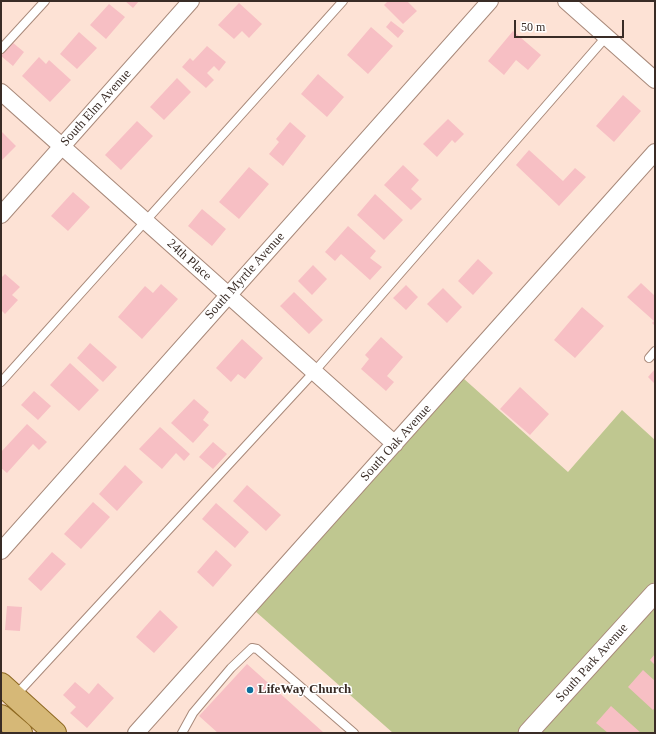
<!DOCTYPE html>
<style>
body{margin:0}
#map{position:relative;width:656px;height:734px;overflow:hidden;background:#fde2d5;font-family:Georgia,serif}
canvas{display:block}
.frame{position:absolute;inset:0;border:2px solid #392c26;pointer-events:none}
.scale{position:absolute;left:514px;top:20px;width:110px;height:18px;box-sizing:border-box;border:2px solid #392c26;border-top:0;padding-left:5px;font-size:12px;line-height:14px;white-space:nowrap;color:#392c26;-webkit-text-stroke:3px #fff;paint-order:stroke}
</style>
<div id="map">
<canvas width="656" height="734"></canvas>
<div class="frame"></div>
<div class="scale">50 m</div>
</div>
<script>
const ctx = document.querySelector('canvas').getContext('2d');
ctx.lineJoin = 'round';
function fill(path, color) {
  ctx.fillStyle = color;
  ctx.fill(path, 'evenodd');
}
function toPath(rows) {
  const path = new Path2D();
  for (const r of rows) {
    path.moveTo(r[0], r[1]);
    for (let i = 2; i < r.length; i += 2) path.lineTo(r[i], r[i + 1]);
  }
  return path;
}
function stroke(path, color, width, dash) {
  ctx.strokeStyle = color;
  ctx.lineWidth = width;
  ctx.lineCap = dash ? 'butt' : 'round';
  ctx.setLineDash(dash || []);
  ctx.stroke(path);
}
function write(font, color, halo, rows, align = 'center') {
  ctx.font = font + ' Georgia,serif';
  ctx.lineWidth = 3;
  ctx.setLineDash([]);
  ctx.textBaseline = 'middle';
  ctx.strokeStyle = halo;
  ctx.fillStyle = color;
  for (const [text, x, y, turn = 0] of rows) {
    ctx.save();
    ctx.translate(x, y);
    ctx.rotate((+turn || 0) * Math.PI / 180);
    ctx.textAlign = isNaN(turn) ? turn : align;
    if (halo) ctx.strokeText(text, 0, 0);
    ctx.fillText(text, 0, 0);
    ctx.restore();
  }
}
fill(toPath([
 [463,378,568,472,622,410,655,440,655,581,518,733,393,733,255,611],
 [655,604,655,733,538,733]
]), '#bfc790');
fill(toPath([
 [125,1,139,1,133,8],
 [388,1,407,1,417,11,403,24,384,5],
 [239,3,262,24,249,38,242,31,234,39,218,25],
 [109,4,125,17,106,39,90,25],
 [391,21,404,31,398,38,386,27],
 [371,27,393,46,368,74,347,55],
 [513,31,541,55,528,70,516,60,504,75,488,61],
 [79,32,97,48,77,69,60,54],
 [12,42,24,52,13,66,1,56],
 [207,46,226,62,219,71,214,66,207,73,214,80,206,88,182,67,190,58,193,61],
 [39,57,46,64,49,60,71,80,50,102,22,76],
 [318,74,344,97,327,117,301,94],
 [177,78,191,92,164,120,150,107],
 [623,95,641,111,614,142,596,126],
 [448,119,464,134,455,143,452,140,437,157,423,144],
 [137,121,153,136,121,170,105,155],
 [290,122,306,136,283,166,269,154,279,142,276,139],
 [1,131,16,146,2,160,1,159],
 [529,150,563,181,575,168,586,177,559,206,516,165],
 [403,165,419,180,411,189,422,199,411,210,384,185],
 [249,167,269,184,239,219,219,202],
 [73,192,90,207,68,231,51,216],
 [375,194,403,220,384,240,357,215],
 [202,209,226,229,212,246,188,226],
 [348,226,376,251,370,258,382,267,370,280,341,254,335,261,325,252],
 [478,259,493,273,473,295,458,281],
 [313,265,327,279,312,295,298,281],
 [5,274,20,287,12,295,18,300,5,314,1,310,1,278],
 [641,283,655,296,655,326,652,323,654,321,627,297],
 [161,284,178,299,142,339,118,317,145,286,153,293],
 [406,285,418,297,406,310,393,298],
 [443,288,462,307,447,323,427,304],
 [294,292,323,320,309,334,280,306],
 [582,307,604,326,575,358,554,340],
 [381,337,403,357,387,376,394,382,386,391,361,369,369,359,365,355],
 [242,339,263,358,245,379,238,374,231,382,216,368],
 [90,343,117,367,103,382,77,358],
 [70,363,99,390,79,411,50,385],
 [655,369,655,384,648,377],
 [520,387,549,414,530,435,500,409],
 [34,391,51,406,38,420,21,405],
 [194,399,209,412,203,420,209,425,193,443,171,423],
 [27,424,47,442,39,450,33,444,7,473,1,468,1,452],
 [160,427,190,454,184,461,176,453,162,469,139,449],
 [213,442,227,454,213,469,199,457],
 [125,465,143,482,117,511,99,494],
 [247,485,281,515,266,531,233,501],
 [93,502,110,517,81,549,64,534],
 [216,503,249,532,235,548,202,519],
 [216,550,232,565,213,587,197,572],
 [52,552,66,564,41,591,28,579],
 [7,606,22,607,20,631,5,630],
 [160,610,178,627,154,653,136,637],
 [655,654,655,665,650,660],
 [247,664,323,732,322,733,218,733,199,716],
 [643,670,655,681,655,707,653,710,628,687],
 [75,682,89,694,98,683,114,698,87,728,70,713,76,707,63,695],
 [611,706,641,733,608,733,596,723]
]), '#f7bfc4');
const service = toPath([
 [1,49,45,1],
 [649,358,655,351],
 [1,382,343,1],
 [15,696,314,372,606,37],
 [182,733,193,713,231,668,252,648,257,649,354,733]
]);
const minor = toPath([
 [566,1,655,80],
 [1,92,395,444],
 [1,215,191,1],
 [1,551,490,1],
 [136,733,655,152]
]);
const tertiary = toPath([
 [528,733,655,593]
]);
const primary = toPath([
 [1,684,55,733],
 [1,716,21,733]
]);
stroke(service, '#a8897a', 10);
stroke(minor, '#a8897a', 18);
stroke(tertiary, '#a8897a', 21);
stroke(primary, '#8d6820', 24);
stroke(service, '#fff', 8);
stroke(minor, '#fff', 16);
stroke(tertiary, '#fff', 19);
stroke(primary, '#d6b877', 22);
for (const [x, y, r, color] of [
 [250,690,4,"#0d6e9c"]
]) {
  const dot = new Path2D();
  dot.arc(x, y, r, 0, 2 * Math.PI);
  ctx.fillStyle = color;
  ctx.fill(dot);
  stroke(dot, '#fff', 1.5);
}
write('13px', '#392c26', '#fff', [
 ["South Elm Avenue",96,108,-48],
 ["24th Place",189,260,42],
 ["South Myrtle Avenue",245,276,-48],
 ["South Oak Avenue",396,443,-48],
 ["South Park Avenue",592,663,-48]
]);
write('bold 13px', '#392c26', '#fff', [
 ["LifeWay Church",258,690]
], 'left');
</script>
